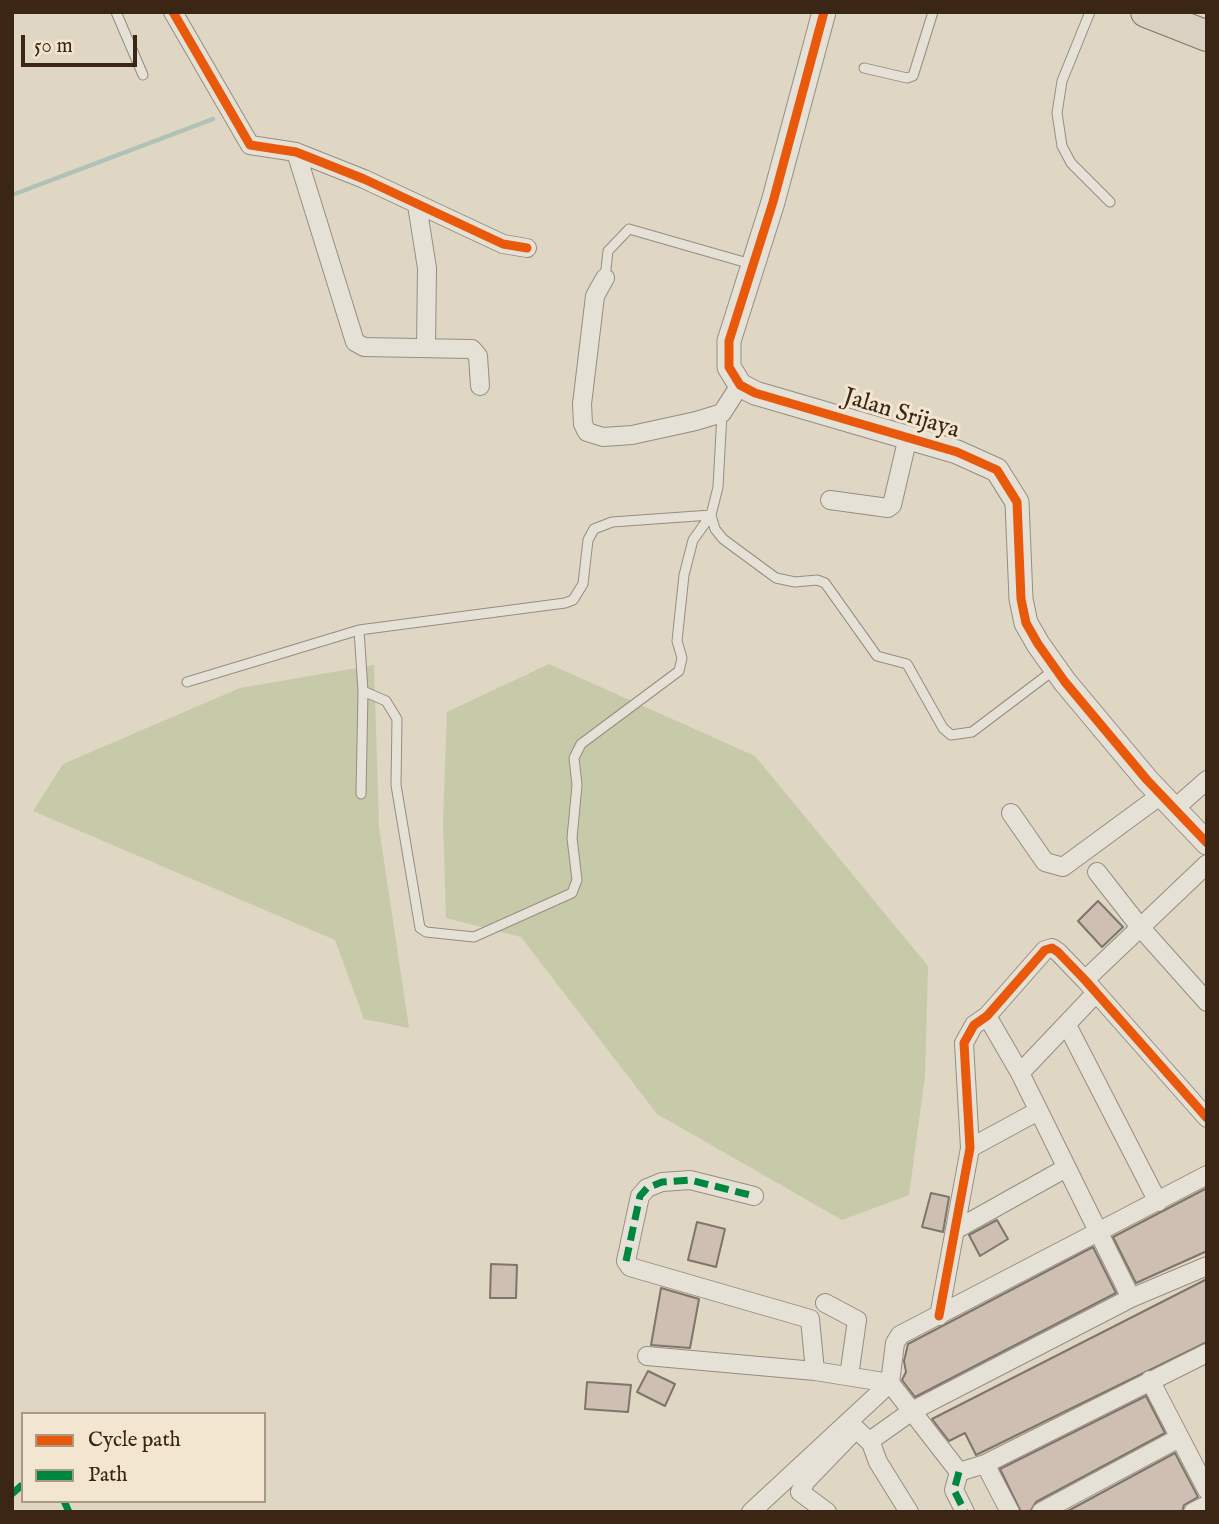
<!DOCTYPE html>
<style>
body{margin:0}
#map{position:relative;width:1219px;height:1524px;overflow:hidden;background:#dfd6c3;font-family:"IM FELL English",serif}
canvas{display:block}
.frame{position:absolute;inset:0;border:14px solid #3b2514;pointer-events:none}
.legend{position:absolute;left:21px;top:1412px;width:245px;height:91px;box-sizing:border-box;background:#f2e6d0;border:2px solid #a99985;margin:0;padding:9px 12px;list-style:none;font-size:21px;color:#3b2514}
.legend li{display:flex;align-items:center;gap:14px;height:35px}
.legend b{width:35px;border:2px solid #a99985}
.scale{position:absolute;left:21px;top:35px;width:116px;height:32px;box-sizing:border-box;border:4px solid #3b2514;border-top:0;padding-left:9px;font-size:21px;line-height:24px;white-space:nowrap;color:#3b2514;-webkit-text-stroke:5px #f2e6d0;paint-order:stroke}
</style>
<div id="map">
<canvas width="1219" height="1524"></canvas>
<div class="frame"></div>
<ul class="legend">
<li><b style="height:9px;background:#e8590c"></b>Cycle path</li>
<li><b style="height:9px;background:#00873e"></b>Path</li>
</ul>
<div class="scale">50 m</div>
</div>
<script>
const ctx = document.querySelector('canvas').getContext('2d');
ctx.lineJoin = 'round';
function fill(path, color) {
  ctx.fillStyle = color;
  ctx.fill(path, 'evenodd');
}
function toPath(rows) {
  const path = new Path2D();
  for (const r of rows) {
    path.moveTo(r[0], r[1]);
    for (let i = 2; i < r.length; i += 2) path.lineTo(r[i], r[i + 1]);
  }
  return path;
}
function stroke(path, color, width, dash) {
  ctx.strokeStyle = color;
  ctx.lineWidth = width;
  ctx.lineCap = dash ? 'butt' : 'round';
  ctx.setLineDash(dash || []);
  ctx.stroke(path);
}
function write(font, color, halo, rows, align = 'center') {
  ctx.font = font + ' "IM FELL English",serif';
  ctx.lineWidth = 6;
  ctx.setLineDash([]);
  ctx.textBaseline = 'middle';
  ctx.strokeStyle = halo;
  ctx.fillStyle = color;
  for (const [text, x, y, turn = 0] of rows) {
    ctx.save();
    ctx.translate(x, y);
    ctx.rotate((+turn || 0) * Math.PI / 180);
    ctx.textAlign = isNaN(turn) ? turn : align;
    if (halo) ctx.strokeText(text, 0, 0);
    ctx.fillText(text, 0, 0);
    ctx.restore();
  }
}
fill(toPath([
 [549,664,755,756,928,966,925,1076,909,1195,842,1220,657,1114,521,937,446,918,443,820,447,712],
 [374,665,379,827,409,1028,364,1019,335,940,33,811,63,764,240,688]
]), '#c6caa9');
stroke(toPath([
 [12,195,213,119]
]), '#aec2b8', 4.5);
const building = toPath([
 [1098,901,1123,927,1102,947,1078,921,1098,901],
 [1207,1188,1207,1251,1136,1283,1113,1237,1207,1188],
 [931,1193,949,1197,943,1232,922,1227,931,1193],
 [997,1220,1008,1239,980,1256,969,1235,997,1220],
 [697,1222,725,1229,716,1267,688,1260,697,1222],
 [1093,1247,1116,1293,915,1397,902,1380,906,1372,904,1361,908,1344,1093,1247],
 [491,1264,517,1265,516,1298,490,1298,491,1264],
 [1207,1279,1207,1342,976,1455,965,1433,949,1441,932,1419,1207,1279],
 [661,1288,699,1299,690,1348,651,1345,661,1288],
 [648,1371,675,1384,665,1406,637,1392,648,1371],
 [587,1382,631,1385,628,1412,585,1409,587,1382],
 [1146,1396,1165,1433,1036,1502,1030,1512,1021,1512,1000,1469,1146,1396],
 [1175,1453,1198,1497,1184,1505,1182,1512,1066,1512,1175,1453]
]);
fill(building, '#cfbfb2');
stroke(building, '#7e766a', 2);
const service = toPath([
 [116,12,143,75],
 [1090,12,1062,81,1057,113,1062,146,1071,163,1110,202],
 [864,68,907,78,913,76,933,12],
 [605,278,608,251,629,229,751,264],
 [359,630,363,691,361,794],
 [187,682,359,630,565,603,573,600,583,584,588,540,594,529,612,522,711,515,715,529,723,539,776,578,795,582,817,580,825,583,877,656,907,664,943,728,951,735,972,732,1054,670],
 [363,691,386,701,397,719,396,785,420,928,426,932,474,937,572,893,577,880,572,838,577,785,574,758,581,744,679,671,682,658,677,641,684,575,693,540,711,515,718,487,722,413]
]);
const minor = toPath([
 [173,12,250,145,296,152,364,179,503,244,527,248],
 [296,152,355,342,364,347,472,349,478,356,480,386],
 [417,205,427,268,426,347],
 [605,278,595,296,582,404,583,424,587,432,603,437,632,435,696,421,722,413,740,385],
 [830,500,888,508,892,505,908,437],
 [1174,809,1207,780],
 [1011,813,1045,862,1063,867,1161,795],
 [1097,872,1140,927,1207,1002],
 [1085,980,1207,864],
 [987,1016,1020,1073,1131,1298],
 [1067,1025,1158,1202],
 [1020,1073,1095,994],
 [970,1148,1038,1111],
 [754,1196,690,1180,662,1182,647,1188,640,1196,626,1261,630,1267,810,1319,815,1371],
 [957,1229,1066,1168],
 [825,1303,857,1320,849,1376],
 [939,1316,970,1148,964,1043,974,1025,987,1016,1045,950,1052,948,1058,952,1085,980,1207,1118],
 [647,1356,815,1371,890,1383,959,1472],
 [1150,1380,1207,1490],
 [985,1464,1010,1512],
 [959,1472,985,1464,1207,1353],
 [959,1472,954,1490,965,1512],
 [751,1512,890,1383,895,1343,900,1335,1207,1175],
 [827,1512,800,1492,806,1481,856,1429,871,1443],
 [909,1512,878,1462,871,1443,874,1438,912,1411,1131,1298,1207,1266],
 [1041,1512,1179,1438],
 [1193,1512,1207,1505]
]);
const tertiary = toPath([
 [824,12,773,202,729,341,729,367,740,385,755,393,957,452,997,470,1017,502,1021,599,1026,623,1038,644,1065,682,1147,780,1207,843]
]);
const trunk = toPath([
 [1146,12,1207,36]
]);
stroke(service, '#958d81', 11);
stroke(minor, '#958d81', 20);
stroke(tertiary, '#958d81', 25);
stroke(trunk, '#7e766a', 32);
stroke(service, '#e6e1d7', 9);
stroke(minor, '#e6e1d7', 18);
stroke(tertiary, '#e6e1d7', 23);
stroke(trunk, '#dad1c2', 30);
stroke(toPath([
 [626,1261,640,1196,647,1188,662,1182,690,1180,754,1196],
 [959,1472,954,1490,965,1512],
 [12,1494,23,1484],
 [64,1501,69,1512]
]), '#00873e', 7, [14, 7]);
stroke(toPath([
 [173,12,250,145,296,152,364,179,503,244,527,248],
 [824,12,773,202,729,341,729,367,740,385,755,393,957,452,997,470,1017,502,1021,599,1026,623,1038,644,1065,682,1147,780,1207,843],
 [939,1316,970,1148,964,1043,974,1025,987,1016,1045,950,1052,948,1058,952,1085,980,1207,1118]
]), '#e8590c', 9);
write('24px', '#3b2514', '#f2e6d0', [
 ["Jalan Srijaya",901,415,17]
]);
</script>
